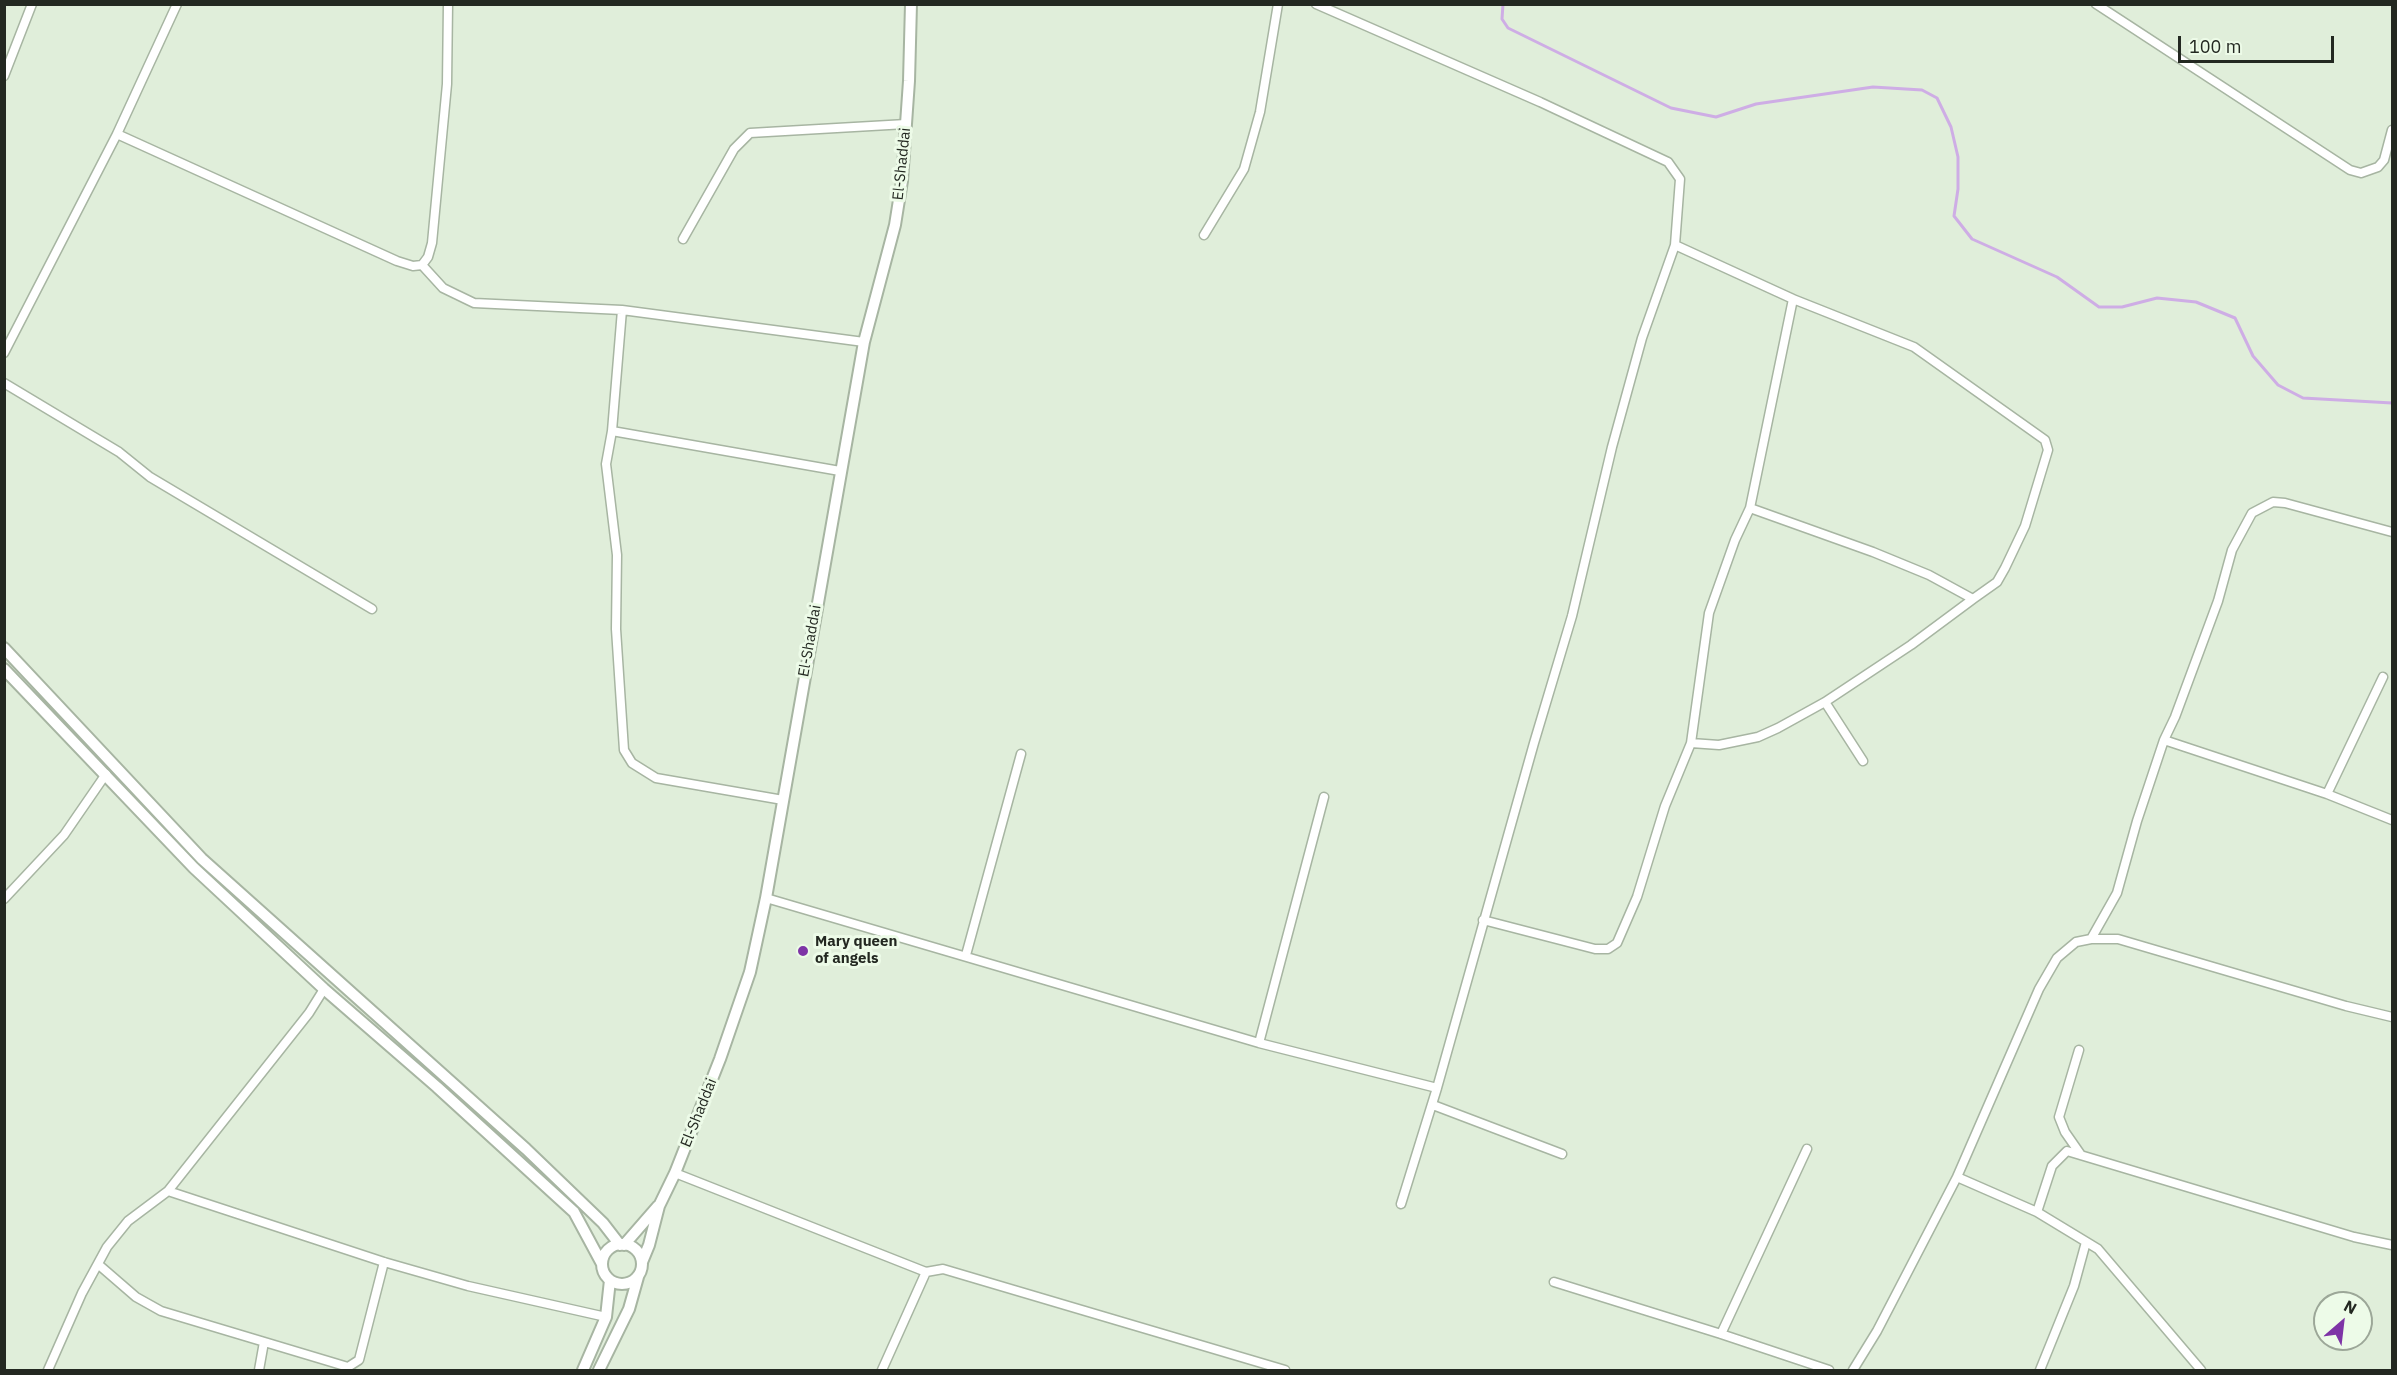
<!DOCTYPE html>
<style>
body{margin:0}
#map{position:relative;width:2397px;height:1375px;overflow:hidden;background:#e0eeda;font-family:"IBM Plex Sans",sans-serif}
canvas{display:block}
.frame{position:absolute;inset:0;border:6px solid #232821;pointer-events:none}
.north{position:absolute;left:2313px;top:1291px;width:60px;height:60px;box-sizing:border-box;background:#edfbe8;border:2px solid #9ca798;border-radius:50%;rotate:28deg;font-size:16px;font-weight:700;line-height:24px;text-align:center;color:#232821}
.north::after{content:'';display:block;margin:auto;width:21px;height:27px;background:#7e34a6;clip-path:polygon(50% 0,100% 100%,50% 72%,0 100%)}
.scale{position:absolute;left:2178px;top:36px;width:156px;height:27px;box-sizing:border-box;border:3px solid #232821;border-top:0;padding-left:8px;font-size:18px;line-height:21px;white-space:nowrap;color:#232821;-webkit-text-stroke:4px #edfbe8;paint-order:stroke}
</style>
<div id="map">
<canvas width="2397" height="1375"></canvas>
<div class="frame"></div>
<div class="north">N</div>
<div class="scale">100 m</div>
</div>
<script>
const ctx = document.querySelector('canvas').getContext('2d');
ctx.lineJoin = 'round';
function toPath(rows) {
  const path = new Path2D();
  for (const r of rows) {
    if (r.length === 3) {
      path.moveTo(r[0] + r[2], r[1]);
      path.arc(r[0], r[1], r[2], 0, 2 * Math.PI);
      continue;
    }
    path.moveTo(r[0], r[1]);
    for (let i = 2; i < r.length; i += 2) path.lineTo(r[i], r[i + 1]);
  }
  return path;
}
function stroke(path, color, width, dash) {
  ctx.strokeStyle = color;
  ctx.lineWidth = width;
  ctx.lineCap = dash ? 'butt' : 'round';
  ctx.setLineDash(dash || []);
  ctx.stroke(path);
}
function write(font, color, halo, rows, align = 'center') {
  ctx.font = font + ' "IBM Plex Sans",sans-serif';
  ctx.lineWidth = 6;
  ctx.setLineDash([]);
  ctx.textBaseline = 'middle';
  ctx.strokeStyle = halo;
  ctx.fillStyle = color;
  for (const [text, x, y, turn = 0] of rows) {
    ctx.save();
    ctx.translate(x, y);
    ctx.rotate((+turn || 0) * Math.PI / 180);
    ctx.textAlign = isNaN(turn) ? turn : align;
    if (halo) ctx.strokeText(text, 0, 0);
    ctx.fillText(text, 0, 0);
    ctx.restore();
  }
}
stroke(toPath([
 [1503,4,1502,19,1508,28,1671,108,1716,117,1756,104,1873,87,1922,90,1937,98,1951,127,1958,157,1958,189,1954,216,1972,239,2057,277,2099,307,2122,307,2157,298,2196,302,2235,318,2253,356,2278,385,2303,398,2392,403]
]), '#ceade5', 3);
const minor = toPath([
 [2096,4,2350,170,2361,173,2378,167,2384,160,2392,130],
 [4,76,32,4],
 [117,134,397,261,413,266,422,265,428,257,432,243,447,84,448,4],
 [1204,235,1244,169,1260,112,1278,4],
 [683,239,734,149,750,133,906,124],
 [422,265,443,288,474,303,622,310],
 [4,353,117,134,177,4],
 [4,383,119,452,150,477,372,609],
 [612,431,840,471],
 [1750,508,1873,552,1929,575,1973,599,1997,582,2005,568,2025,526,2048,450,2045,440,1914,347,1793,299],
 [2392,532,2285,503,2273,502,2252,513,2232,550,2218,601,2175,717,2164,740,2137,821,2117,893,2091,939,2118,939,2346,1006,2392,1017],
 [1825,702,1863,761],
 [2164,740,2327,794,2383,677],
 [1691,743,1719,745,1758,737,1778,728,1825,702,1911,645,1973,599],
 [2327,794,2392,820],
 [783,800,656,778,632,763,624,750,616,629,617,555,606,464,612,431,622,310,864,342],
 [766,898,1259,1043,1437,1088,1534,743,1572,616,1612,447,1642,338,1675,245,1680,179,1668,162,1540,102,1316,4],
 [4,899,64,835,106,774],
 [1483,920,1595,949,1608,949,1617,943,1637,897,1665,806,1691,743,1709,613,1735,540,1750,508,1793,299,1675,245],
 [2091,939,2076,942,2057,958,2039,989,1957,1177,2037,1212,2052,1166,2067,1151,2354,1237,2392,1245],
 [966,955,1021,754],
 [1259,1043,1324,797],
 [2079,1050,2059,1117,2065,1132,2081,1155],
 [1433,1105,1562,1154],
 [1807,1149,1721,1334,1829,1370],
 [675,1173,926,1272,943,1269,1285,1370],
 [168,1191,309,1013,324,989],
 [1401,1204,1437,1088],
 [2037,1212,2098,1249,2201,1370],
 [99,1265,136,1297,161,1311,348,1367,359,1360,384,1262],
 [1554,1282,1721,1334],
 [48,1370,82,1293,107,1247,128,1221,168,1191,384,1262,468,1286,606,1317],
 [259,1370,264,1342],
 [882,1370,926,1272],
 [1853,1370,1877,1331,1957,1177],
 [2040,1370,2074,1286,2086,1242]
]);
const tertiary = toPath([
 [4,648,202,859,526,1149,603,1223,620,1245],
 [4,669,194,868,324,989,437,1087,574,1212,602,1264],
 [622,1264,20],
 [624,1245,658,1206],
 [642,1262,649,1245,659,1206,675,1173,720,1059,750,972,766,898,864,342,895,225,902,181,909,81,911,4],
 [583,1370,606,1317,610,1280],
 [599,1370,629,1309,638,1277]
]);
stroke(minor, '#a7b5a2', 11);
stroke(tertiary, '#a7b5a2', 14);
stroke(minor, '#fff', 8);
stroke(tertiary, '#fff', 10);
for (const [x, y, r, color] of [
 [803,951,6,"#7e34a6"]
]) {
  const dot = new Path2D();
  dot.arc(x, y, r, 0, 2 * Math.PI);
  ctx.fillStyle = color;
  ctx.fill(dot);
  stroke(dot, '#edfbe8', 2);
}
write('15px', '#232821', '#edfbe8', [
 ["El-Shaddai",902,164,-84],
 ["El-Shaddai",810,641,-80],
 ["El-Shaddai",699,1113,-68]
]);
write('bold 15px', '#232821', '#edfbe8', [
 ["Mary queen",815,942],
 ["of angels",815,959]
], 'left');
</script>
